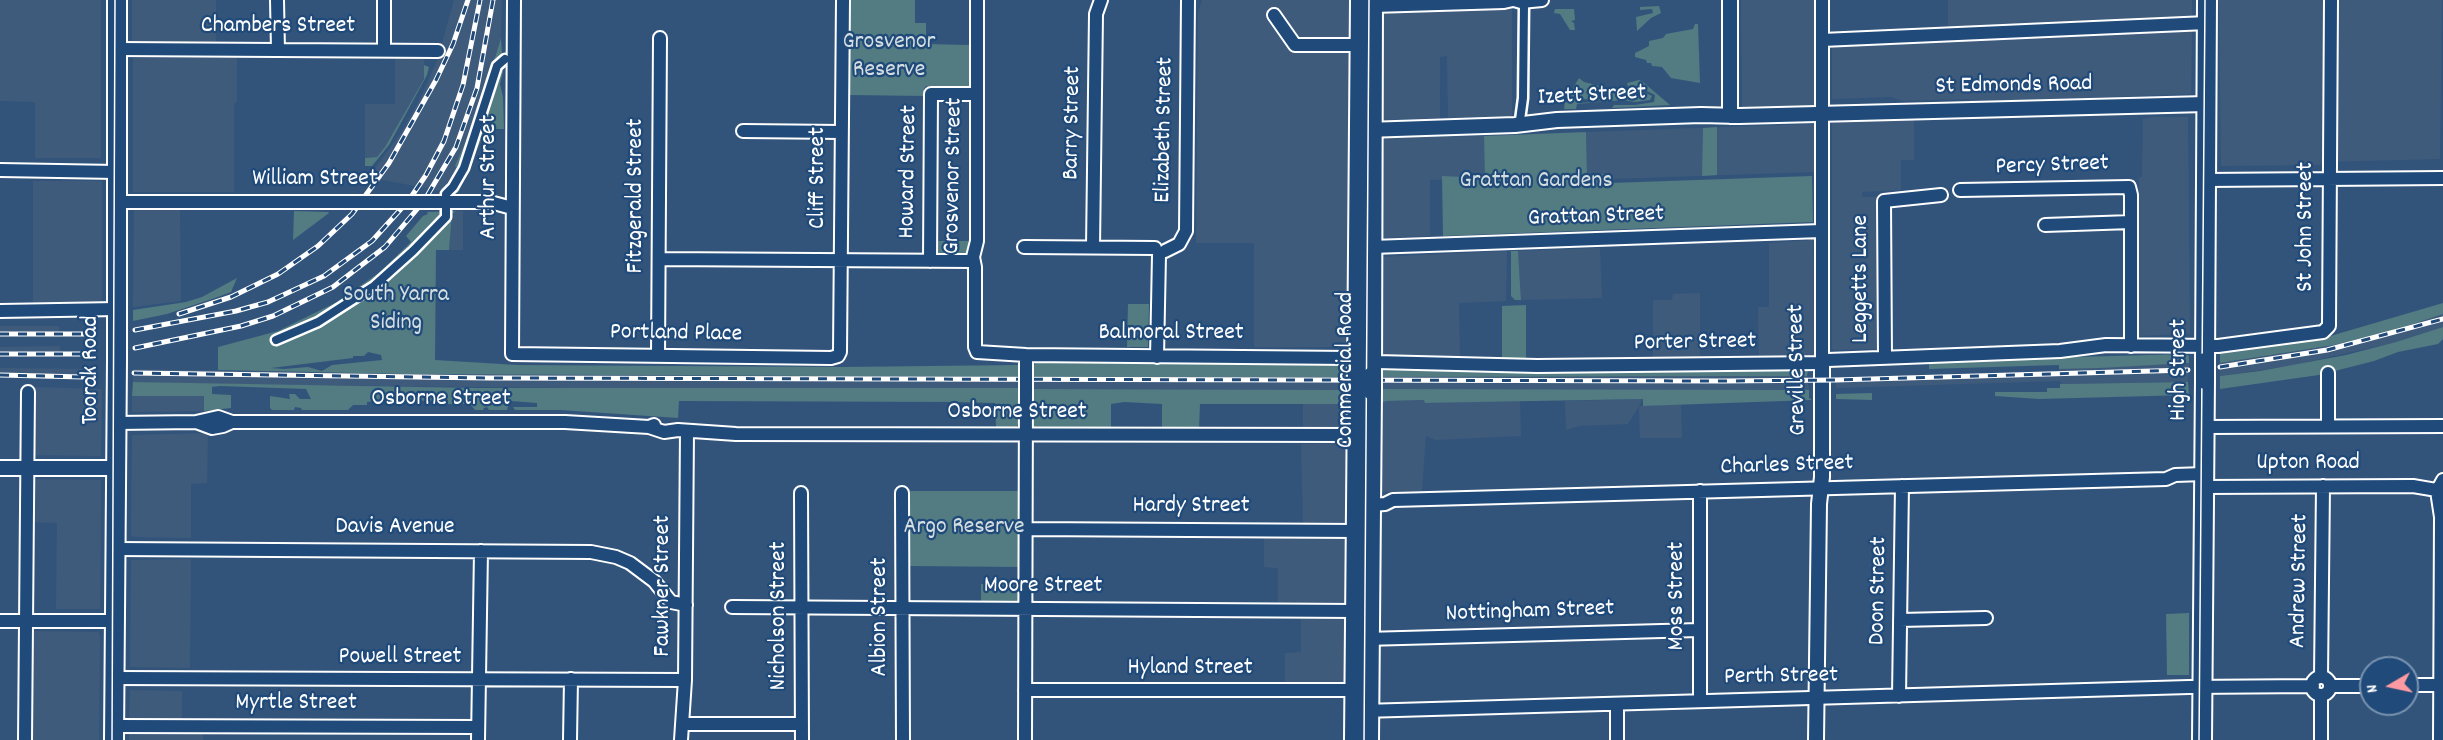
<!DOCTYPE html>
<style>
body{margin:0}
#map{position:relative;width:2443px;height:740px;overflow:hidden;background:#32547b;font-family:Dekko,sans-serif}
canvas{display:block}
.north{position:absolute;left:2359px;top:656px;width:60px;height:60px;box-sizing:border-box;background:#1f4a7a;border:2px solid #7992af;border-radius:50%;rotate:261deg;font-size:16px;font-weight:700;line-height:24px;text-align:center;color:#fff}
.north::after{content:'';display:block;margin:auto;width:21px;height:27px;background:#ff9aa2;clip-path:polygon(50% 0,100% 100%,50% 72%,0 100%)}
</style>
<div id="map">
<canvas width="2443" height="740"></canvas>
<div class="north">N</div>
</div>
<script>
const ctx = document.querySelector('canvas').getContext('2d');
ctx.lineJoin = 'round';
function fill(path, color) {
  ctx.fillStyle = color;
  ctx.fill(path, 'evenodd');
}
function toPath(rows) {
  const path = new Path2D();
  for (const r of rows) {
    if (r.length === 3) {
      path.moveTo(r[0] + r[2], r[1]);
      path.arc(r[0], r[1], r[2], 0, 2 * Math.PI);
      continue;
    }
    path.moveTo(r[0], r[1]);
    for (let i = 2; i < r.length; i += 2) path.lineTo(r[i], r[i + 1]);
  }
  return path;
}
function stroke(path, color, width, dash) {
  ctx.strokeStyle = color;
  ctx.lineWidth = width;
  ctx.lineCap = dash ? 'butt' : 'round';
  ctx.setLineDash(dash || []);
  ctx.stroke(path);
}
function write(font, color, halo, rows, align = 'center') {
  ctx.font = font + ' Dekko,sans-serif';
  ctx.lineWidth = 4.5;
  ctx.setLineDash([]);
  ctx.textBaseline = 'middle';
  ctx.strokeStyle = halo;
  ctx.fillStyle = color;
  for (const [text, x, y, turn = 0] of rows) {
    ctx.save();
    ctx.translate(x, y);
    ctx.rotate((+turn || 0) * Math.PI / 180);
    ctx.textAlign = isNaN(turn) ? turn : align;
    if (halo) ctx.strokeText(text, 0, 0);
    ctx.fillText(text, 0, 0);
    ctx.restore();
  }
}
fill(toPath([
 [0,0,101,0,101,158,35,158,35,102,0,101],
 [132,0,216,0,216,42,134,42,132,40],
 [454,0,502,0,501,38,478,113,455,166,460,169,450,187,446,184,441,191,372,178,373,171,401,133,423,93,438,58],
 [1202,0,1351,0,1348,347,1254,347,1254,243,1196,243,1198,13],
 [1741,0,1814,0,1814,106,1742,108],
 [1948,0,2192,0,2192,20,1948,29],
 [2219,0,2442,0,2440,159,2321,162,2321,165,2221,166],
 [1512,9,1512,116,1448,118,1447,56,1440,57,1440,118,1383,120,1379,116,1381,12],
 [2192,30,2191,94,1970,102,1969,99,1903,101,1891,97,1832,99,1832,47],
 [237,57,237,102,234,103,234,192,133,192,133,58],
 [395,58,424,58,424,79,385,147,377,157,365,158,365,104,395,104],
 [1914,117,1914,160,1901,160,1901,190,1862,192,1862,197,1881,197,1879,349,1834,350,1832,348,1832,124,1835,121],
 [2153,117,2188,117,2190,334,2138,336,2139,178,2142,177,2143,119],
 [1812,124,1814,126,1815,172,1609,179,1609,174,1587,175,1586,132],
 [1484,136,1486,178,1430,180,1430,236,1379,238,1380,138],
 [33,181,102,181,102,302,33,302],
 [134,210,180,210,181,301,133,307],
 [456,211,463,211,463,250,449,250,452,214],
 [1813,240,1814,355,1759,357,1758,307,1769,307,1769,243],
 [1600,248,1602,298,1521,300,1518,251],
 [1507,251,1506,301,1459,303,1460,357,1383,355,1378,350,1379,257],
 [1700,293,1700,359,1653,359,1653,300,1672,300,1673,294],
 [2443,314,2443,327,2396,342,2290,366,2220,376,2220,363,2334,345],
 [0,326,59,326,60,337,0,336],
 [60,346,60,357,0,357,0,347],
 [2189,363,2188,382,2061,384,2060,381,1836,388,1836,378,2059,372,2059,369],
 [0,368,88,369,88,379,0,377],
 [133,369,399,374,1018,377,1018,388,752,390,203,384,133,382],
 [1121,376,1348,377,1348,390,1034,389,1033,377],
 [1807,376,1809,390,1379,389,1379,377],
 [32,387,102,389,101,456,32,455],
 [132,396,205,396,204,411,132,412],
 [1643,399,1639,406,1681,404,1682,438,1640,438,1639,406,1628,424,1579,426,1566,430,1565,401],
 [1425,400,1425,403,1520,401,1521,436,1435,440,1426,436,1422,491,1378,492,1379,403,1387,401],
 [1303,404,1348,404,1348,424,1343,429,1303,429],
 [208,433,207,483,191,484,191,538,134,537,131,535,132,435],
 [1346,443,1348,445,1347,522,1345,524,1303,523,1301,444],
 [32,479,101,480,100,609,56,609,57,523,31,522],
 [1264,535,1347,536,1347,603,1278,603,1278,568,1264,567],
 [191,559,190,668,130,667,131,560],
 [1301,619,1347,619,1346,685,1285,684,1285,653,1301,652],
 [30,631,98,632,100,635,99,740,29,740],
 [130,690,182,691,182,721,129,721],
 [129,731,203,731,203,740,129,740]
]), '#3f5b7c');
fill(toPath([
 [850,0,915,0,915,23,926,23,926,44,970,45,970,87,926,86,924,89,924,96,849,95],
 [1659,6,1661,13,1651,18,1637,31,1636,17,1653,13,1652,9,1640,10,1640,7],
 [1555,9,1574,9,1575,20,1571,21,1574,23,1575,30,1570,30,1560,14,1554,13],
 [1695,24,1698,24,1700,83,1671,78,1662,67,1652,66,1651,63,1647,63,1646,60,1635,57,1635,53,1649,46,1649,41,1663,38,1666,34,1693,29],
 [501,38,503,72,500,84,503,97,504,129,486,129,458,193,443,193,442,190,446,184,450,187,460,169,455,166,478,113],
 [424,65,429,67,427,75,389,145,372,166,365,166,365,158,377,157,385,147,424,79],
 [1579,78,1584,82,1604,87,1603,88,1588,88,1586,93,1601,100,1582,99,1578,93,1574,96,1576,101,1580,103,1608,101,1615,89,1619,89,1624,96,1644,92,1652,96,1650,100,1635,102,1623,100,1577,104,1576,109,1564,109,1565,102],
 [1639,80,1643,82,1670,105,1612,108,1614,105,1635,105,1654,102,1655,95,1647,91,1644,85,1641,89,1630,93,1627,83],
 [1717,127,1717,175,1702,176,1703,128],
 [1586,132,1587,174,1609,174,1610,183,1812,176,1813,222,1443,236,1442,176,1485,178,1484,136],
 [294,211,328,212,329,213,293,240],
 [456,211,452,214,449,250,436,250,435,360,518,365,841,367,1018,365,1018,377,399,374,218,370,218,347,278,331,337,302,380,272,411,242,406,236,423,216,428,214,427,212],
 [368,352,381,355,382,360,332,365,322,371,308,367,284,369,271,368,353,358,353,356,364,356],
 [936,241,968,241,968,254,936,253],
 [1511,251,1518,251,1521,300,1515,300,1511,296],
 [237,278,231,292,215,298,167,314,133,321,133,310,186,302,202,297],
 [2443,303,2443,314,2398,329,2334,345,2220,363,2220,351,2327,337],
 [1128,304,1149,304,1148,347,1127,347],
 [1526,305,1526,359,1502,358,1502,306],
 [2443,327,2443,339,2438,344,2398,352,2374,361,2319,375,2220,389,2220,376,2260,371,2346,355,2396,342],
 [2185,354,2189,356,2189,363,2100,368,2059,369,2059,365,1929,369,1929,364,1931,361],
 [1037,362,1348,365,1348,377,1033,377,1034,365],
 [1379,366,1539,370,1799,370,1801,368,1808,370,1807,376,1379,377],
 [133,382,479,388,1018,388,1018,424,1016,428,996,427,995,403,953,402,679,401,678,418,560,410,515,410,513,407,537,407,537,403,510,401,507,410,489,410,487,407,484,408,483,410,475,410,470,404,441,404,441,401,382,400,367,402,367,405,353,405,348,410,302,410,301,408,295,407,294,410,272,410,270,408,270,396,290,399,289,394,295,394,300,399,311,399,306,389,220,386,212,387,212,394,231,395,231,408,204,411,204,396,132,396],
 [2188,382,2189,395,2039,399,1995,396,1995,392,2047,392,2047,388,2060,388,2060,384],
 [1034,389,1348,390,1348,404,1200,404,1199,429,1162,428,1162,404,1124,402,1111,404,1111,428,1034,428],
 [1379,389,1809,390,1809,398,1812,400,1643,406,1643,399,1425,403,1424,400,1387,401,1379,403],
 [1872,393,1872,400,1836,399,1836,394],
 [910,491,1018,491,1018,567,910,566],
 [981,584,1018,584,1018,601,981,601],
 [2189,613,2189,675,2167,675,2166,614]
]), '#527b82');
const pedestrian = toPath([
 [1520,120,1523,98,1524,5],
 [446,197,446,194,453,187,464,168,497,66,505,59],
 [276,340,318,322,374,286,413,251,446,217,446,207]
]);
const minor = toPath([
 [277,0,278,50],
 [384,0,384,49],
 [514,0,512,354,831,358,838,356,840,352,843,0],
 [977,0,977,241,973,257,975,267,975,347,977,352,1026,355,1350,358,1377,362,1537,366,1822,363,1828,360,2060,351,2106,345,2218,346,2323,332,2329,326,2331,0],
 [1514,0,1521,2,1542,0],
 [1373,6,1504,2,1513,0],
 [1274,15,1295,45,1360,45],
 [1822,40,2207,23],
 [117,49,438,51],
 [743,131,841,132],
 [0,170,117,172],
 [2206,180,2443,178],
 [1960,190,2129,187,2131,195,2131,346],
 [117,202,351,202],
 [430,202,490,202,512,208],
 [2045,225,2131,222],
 [1024,247,1155,248],
 [1093,247,1096,14,1101,0],
 [1372,247,1821,231],
 [1165,251,1179,244,1186,231,1188,0],
 [659,259,973,261],
 [930,261,931,94,977,94],
 [0,311,117,309],
 [658,356,660,38],
 [1157,357,1159,255],
 [1885,358,1884,201,1941,195],
 [1822,363,1822,0],
 [2328,373,2328,426],
 [1026,376,1026,355],
 [196,422,212,428,223,426,232,422],
 [117,423,196,422,218,417,232,422,565,422,649,427,654,425],
 [649,427,664,432,678,430,736,434,1356,435],
 [2204,427,2443,426],
 [2204,487,2413,486,2443,491],
 [801,493,802,740],
 [902,493,903,740],
 [1371,505,1385,504,1393,500,2166,479,2175,475,2204,474],
 [1026,529,1356,531],
 [116,549,591,552,616,557,630,563,654,581,671,602,686,605],
 [732,607,1354,611],
 [1900,620,1986,618],
 [0,621,115,621],
 [1365,639,1699,630],
 [2321,677,2323,486],
 [2321,686,9],
 [114,678,685,680],
 [2407,685,2441,685],
 [2330,686,2371,686],
 [1025,690,1354,690],
 [1899,696,1902,486],
 [1700,701,1700,491],
 [1617,704,1617,740],
 [1363,711,2189,687,2313,686],
 [683,724,802,724],
 [114,726,478,727],
 [25,740,28,392],
 [478,740,481,551],
 [570,740,571,679],
 [681,740,685,680,687,431],
 [1025,740,1026,390],
 [2321,740,2321,695],
 [2440,740,2441,517,2437,491,2443,480]
]);
const tertiary = toPath([
 [1730,116,1730,0],
 [1366,130,1515,125,1557,120,1701,115,1739,116,2206,104],
 [0,468,116,468],
 [1816,740,1819,504,1822,477,1822,363]
]);
const primary = toPath([
 [2205,362,2207,0],
 [1357,376,1360,0],
 [1372,376,1373,0],
 [114,740,117,360,117,0],
 [1354,740,1357,391],
 [1369,740,1372,391],
 [2202,740,2205,380]
]);
stroke(pedestrian, '#fff', 13);
stroke(minor, '#fff', 16);
stroke(tertiary, '#fff', 18);
stroke(primary, '#fff', 22);
stroke(pedestrian, '#1f4a7a', 8);
stroke(minor, '#1f4a7a', 12);
stroke(tertiary, '#1f4a7a', 14);
stroke(primary, '#1f4a7a', 18);
stroke(toPath([
 [112,740,115,0],
 [1364,740,1369,0],
 [2199,740,2205,0]
]), '#fff', 1.5);
const rail = toPath([
 [179,314,231,297,278,274,318,246,352,214,389,163,436,80,453,44,468,0],
 [135,330,236,311,268,302,324,276,372,241,409,200,426,175,444,141,463,85,480,0],
 [0,334,84,334],
 [135,348,241,326,273,316,333,287,385,247,424,201,456,147,477,88,493,0],
 [0,354,84,354],
 [2220,367,2327,350,2443,319],
 [134,373,489,378,1723,381,1835,380,2188,370],
 [0,375,84,377]
]);
stroke(rail, '#fff', 5);
stroke(rail, '#1f4a7a', 3, [9]);
const minorBridge = toPath([
 [351,202,430,202],
 [1026,376,1026,390]
]);
const primaryBridge = toPath([
 [1372,376,1372,391],
 [2205,380,2205,362],
 [1357,391,1357,376]
]);
stroke(minorBridge, '#fff', 16, []);
stroke(primaryBridge, '#fff', 22, []);
stroke(minorBridge, '#1f4a7a', 12);
stroke(primaryBridge, '#1f4a7a', 18);
write('24px', '#fff', '#1f4a7a', [
 ["Chambers Street",278,28],
 ["St Edmonds Road",2014,87,-1],
 ["Izett Street",1592,97,-3],
 ["Barry Street",1074,123,-89],
 ["Elizabeth Street",1166,130,-89],
 ["Percy Street",2052,167,-2],
 ["Howard Street",910,172,-89],
 ["Grosvenor Street",955,176,-89],
 ["Arthur Street",491,177,-90],
 ["Cliff Street",820,178,-90],
 ["William Street",315,181],
 ["Fitzgerald Street",638,196,-90],
 ["Grattan Street",1596,218,-2],
 ["St John Street",2308,227,-90],
 ["Leggetts Lane",1863,279,-90],
 ["Portland Place",676,335,1],
 ["Balmoral Street",1171,335],
 ["Porter Street",1695,344,-1],
 ["Toorak Road",93,370,-90],
 ["Commercial Road",1348,370,-90],
 ["Greville Street",1799,370,-91],
 ["High Street",2181,370,-90],
 ["Osborne Street",441,401],
 ["Osborne Street",1017,414],
 ["Upton Road",2308,465],
 ["Charles Street",1787,467,-2],
 ["Hardy Street",1191,508],
 ["Davis Avenue",395,529],
 ["Andrew Street",2301,581,-89],
 ["Fawkner Street",665,586,-90],
 ["Moore Street",1043,588],
 ["Doon Street",1880,591,-89],
 ["Moss Street",1679,596,-90],
 ["Nottingham Street",1530,613,-2],
 ["Nicholson Street",781,616,-90],
 ["Albion Street",882,617,-90],
 ["Powell Street",400,659],
 ["Hyland Street",1190,670],
 ["Perth Street",1781,678,-1],
 ["Myrtle Street",296,705]
]);
write('24px', '#d4dee0', '#1f4a7a', [
 ["Grosvenor",889,44],
 ["Reserve",889,72],
 ["Grattan Gardens",1536,183],
 ["South Yarra",396,297],
 ["Siding",396,325],
 ["Argo Reserve",964,529]
]);
</script>
